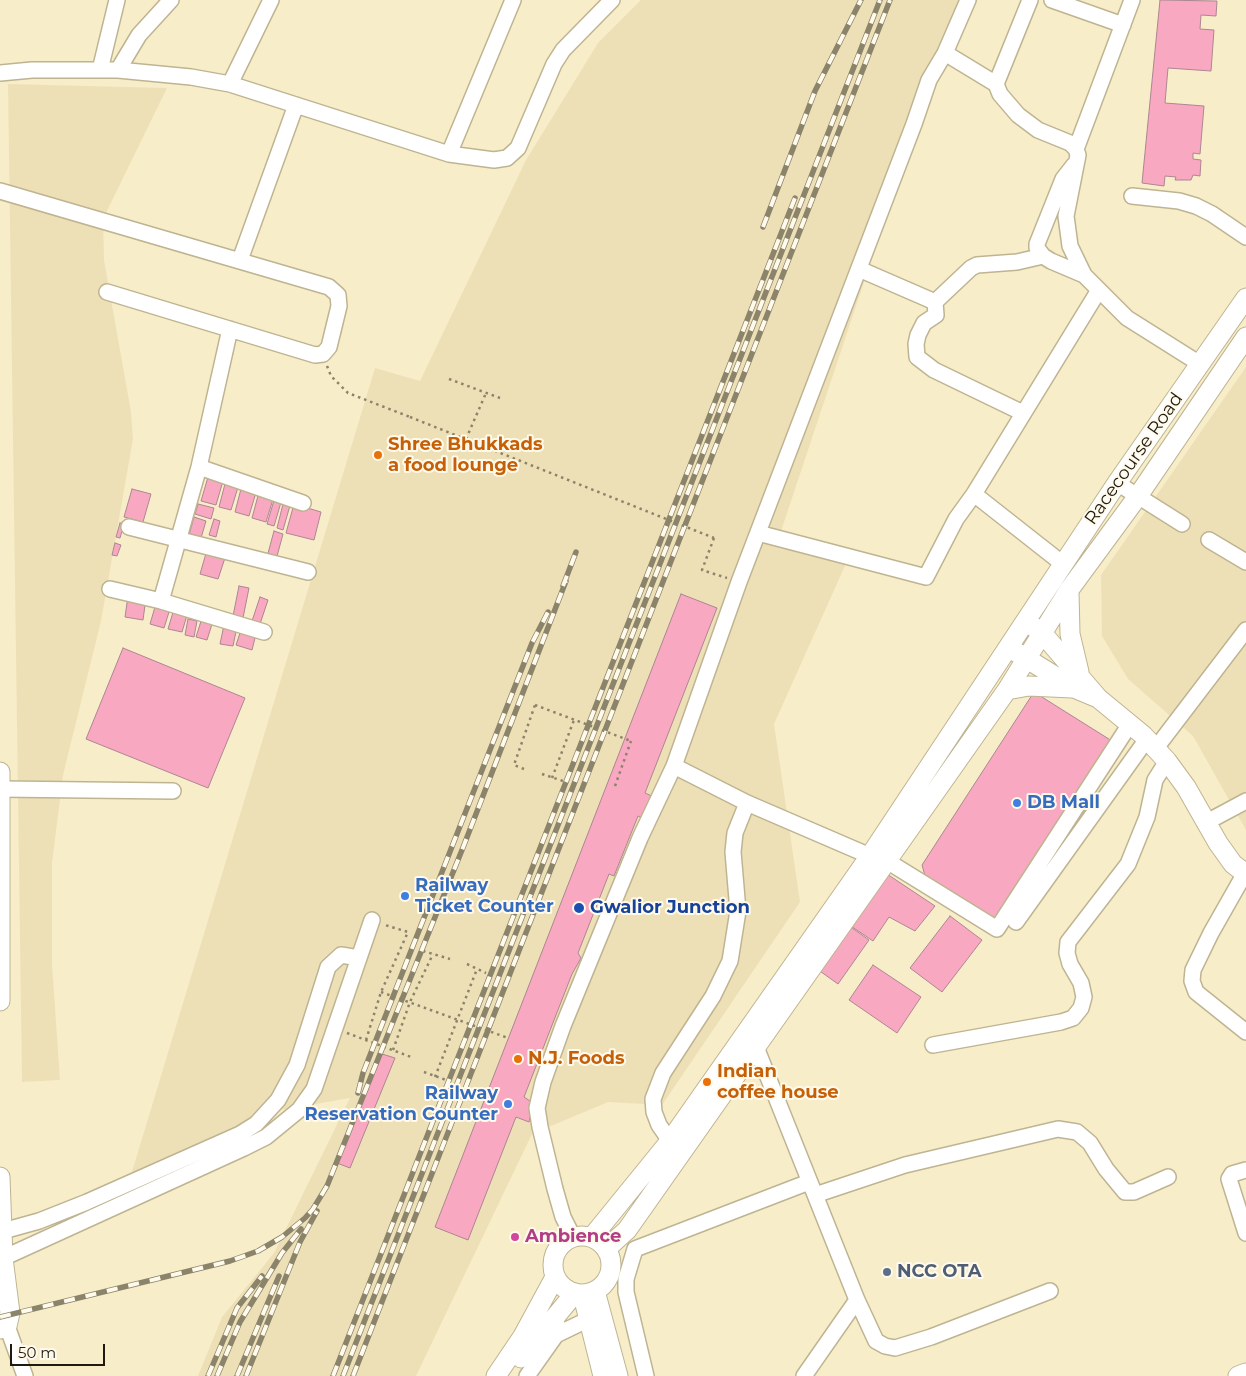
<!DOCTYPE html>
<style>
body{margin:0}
#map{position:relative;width:1246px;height:1376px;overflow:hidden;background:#f8edc9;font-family:Montserrat,sans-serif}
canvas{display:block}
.scale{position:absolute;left:10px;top:1344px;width:95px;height:22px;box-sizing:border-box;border:2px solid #1e1a0d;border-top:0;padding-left:6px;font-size:15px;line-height:18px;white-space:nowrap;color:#1e1a0d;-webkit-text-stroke:4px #fffaec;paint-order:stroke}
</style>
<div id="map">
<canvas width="1246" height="1376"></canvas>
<div class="scale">50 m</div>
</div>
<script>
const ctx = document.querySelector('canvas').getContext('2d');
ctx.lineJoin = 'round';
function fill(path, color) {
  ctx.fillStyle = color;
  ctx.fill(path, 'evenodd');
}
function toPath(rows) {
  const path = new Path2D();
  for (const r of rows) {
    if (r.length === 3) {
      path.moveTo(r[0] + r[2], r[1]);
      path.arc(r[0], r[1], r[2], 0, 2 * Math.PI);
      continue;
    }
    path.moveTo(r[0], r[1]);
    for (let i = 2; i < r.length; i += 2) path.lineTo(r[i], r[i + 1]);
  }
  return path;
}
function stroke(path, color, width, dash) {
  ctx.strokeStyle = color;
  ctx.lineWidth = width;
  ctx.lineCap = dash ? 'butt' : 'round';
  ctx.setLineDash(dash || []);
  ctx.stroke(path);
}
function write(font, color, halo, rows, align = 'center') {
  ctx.font = font + ' Montserrat,sans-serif';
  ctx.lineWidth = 4;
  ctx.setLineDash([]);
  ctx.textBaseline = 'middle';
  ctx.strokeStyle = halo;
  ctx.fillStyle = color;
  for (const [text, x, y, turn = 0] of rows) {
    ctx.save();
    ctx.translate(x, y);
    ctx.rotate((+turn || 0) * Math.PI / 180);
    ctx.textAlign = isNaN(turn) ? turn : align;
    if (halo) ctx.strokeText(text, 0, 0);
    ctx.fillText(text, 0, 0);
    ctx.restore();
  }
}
fill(toPath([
 [641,0,958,0,779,537,848,559,774,724,800,902,662,1105,608,1102,532,1134,416,1376,198,1376,222,1317,274,1253,350,1098,275,1111,131,1175,375,368,420,381,526,160,598,43],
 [8,84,167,88,103,219,104,260,131,412,133,439,101,621,63,775,52,863,52,964,60,1080,22,1082],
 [1246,367,1246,830,1193,736,1128,679,1102,636,1101,575]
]), '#eee0b6');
const building = toPath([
 [1160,0,1217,1,1216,16,1201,15,1200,29,1214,30,1211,71,1168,68,1165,103,1204,106,1200,154,1193,153,1193,159,1201,160,1200,176,1193,175,1191,180,1175,180,1176,177,1165,176,1164,186,1142,183,1160,0],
 [208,477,223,481,216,505,201,501,208,477],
 [226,480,239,484,231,510,219,507,226,480],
 [242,485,257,489,249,516,235,512,242,485],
 [132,489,151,494,143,522,124,517,132,489],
 [259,492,274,496,266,522,252,518,259,492],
 [275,497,282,499,274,526,267,524,275,497],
 [284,500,291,502,283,530,277,528,284,500],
 [198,504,214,508,211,519,195,514,198,504],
 [294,504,321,512,314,540,286,533,294,504],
 [194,517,206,521,201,538,189,535,194,517],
 [214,519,220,521,216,537,209,535,214,519],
 [120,523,124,524,120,538,116,537,120,523],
 [274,531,283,534,276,560,267,557,274,531],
 [115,543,121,545,117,556,112,555,115,543],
 [207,550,226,555,218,579,200,574,207,550],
 [239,586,249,588,243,618,233,616,239,586],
 [681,594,717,608,645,793,654,797,642,818,638,816,614,876,609,874,578,953,581,958,572,974,524,1097,533,1103,529,1122,516,1117,468,1240,435,1227,681,594],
 [128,596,146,598,143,620,125,617,128,596],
 [260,597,268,600,259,627,251,624,260,597],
 [155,607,169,612,164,628,150,624,155,607],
 [174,609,188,612,182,632,168,629,174,609],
 [202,618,213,621,207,640,196,637,202,618],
 [188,619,197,621,194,637,185,635,188,619],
 [224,625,237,627,233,646,220,644,224,625],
 [241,630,256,634,252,650,236,645,241,630],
 [123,648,245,698,208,788,86,739,123,648],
 [1034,692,1112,741,995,921,925,876,922,865,1034,692],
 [884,872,935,906,915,931,889,917,873,941,848,924,884,872],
 [950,916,982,940,942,992,910,968,950,916],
 [848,925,869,940,838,984,817,969,848,925],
 [873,965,921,997,897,1033,849,1000,873,965],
 [382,1054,395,1058,350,1168,337,1163,382,1054]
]);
fill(building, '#f9a8c2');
stroke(building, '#ac8691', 1);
const minor = toPath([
 [1030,0,996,84,1000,94,1018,115,1038,130,1070,143,1076,149,1078,155,1066,216,1070,246,1084,275,1127,318,1200,364],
 [1052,0,1123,25],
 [945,53,996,84],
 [100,70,117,0],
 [118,70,139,35,171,0],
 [0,73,32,70,118,70,191,77,230,84,449,154,494,160,507,158,518,148,554,64,563,50,612,0],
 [230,84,271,0],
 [1076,149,1132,0],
 [449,154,513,0],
 [1074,165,1063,179,1037,244,1037,248,1043,256,1051,261,1084,275],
 [0,191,329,287,338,295,339,306,329,347,323,354,315,355,107,292],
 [1132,196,1179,201,1196,206,1212,214,1246,237],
 [240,260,296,105],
 [859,269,935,302,936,315,924,323,918,335,916,344,917,357,934,370,1023,413],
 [935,302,971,268,977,265,1017,262,1043,256],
 [230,329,199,467,303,503],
 [1117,483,1182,524],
 [974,494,1063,564],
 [129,527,308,572],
 [758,533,926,577,956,519,974,494,1099,290],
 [1209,540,1246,562],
 [110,589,161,601,264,632],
 [161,601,199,467],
 [1156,748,1246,630],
 [674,766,747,803,870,856],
 [0,789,173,791],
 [1205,823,1246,801],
 [887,861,997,929,1130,724],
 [1245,873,1211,933,1193,970,1192,981,1196,992,1246,1032],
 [1016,922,1147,739],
 [933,1045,1061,1022,1073,1018,1081,1008,1084,997,1081,983,1070,964,1067,953,1068,942,1128,864,1147,817,1155,780,1167,761],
 [756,1047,857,1300,876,1341,885,1346,895,1348,931,1337,1050,1291],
 [670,1141,659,1125,654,1112,653,1099,663,1073,713,996,730,961,738,911,733,852,735,833,747,803],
 [1246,1170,1232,1174,1229,1179,1246,1233],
 [815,1195,905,1165,1058,1129,1077,1132,1090,1143,1106,1169,1125,1192,1134,1192,1168,1177],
 [3,1231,39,1221,87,1202,240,1134,256,1124,278,1100,297,1065,328,967,341,955,359,958],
 [573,1237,563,1217,555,1189,540,1127,537,1108,543,1082,563,1026,640,838,674,766,739,582,914,124,929,80,945,53,968,0],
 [3,1258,244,1148,266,1137,299,1110,314,1089,372,920],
 [7,1326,25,1376],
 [556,1335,589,1319],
 [527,1376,556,1335,557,1314],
 [646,1376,626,1292,626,1279,635,1249,809,1182],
 [804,1376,857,1300]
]);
const major = toPath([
 [1069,591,1070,634,1079,672],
 [1034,627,1043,634,1098,698,1143,735,1167,761,1186,787,1218,843,1233,864,1246,874],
 [1016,652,1074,688,1098,698],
 [1007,690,1029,686,1072,688],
 [0,772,0,1001],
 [0,1177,3,1258,10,1313,7,1326,0,1329],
 [582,1265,29],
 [592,1237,670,1141,870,856,1117,483,1246,298],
 [606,1249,627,1230,1007,690,1069,590,1138,496,1246,337],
 [595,1291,618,1376],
 [584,1300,603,1376],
 [521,1358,575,1293],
 [496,1376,523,1336,555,1277],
 [1238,1376,1246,1373]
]);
stroke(minor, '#bfb491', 18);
stroke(major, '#bfb491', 21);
stroke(toPath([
 [327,366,331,376,348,393,410,417],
 [449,379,500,398],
 [466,439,486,393],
 [714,538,702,570,727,578],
 [524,769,514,765,535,705],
 [542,774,563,781],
 [552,778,574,720],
 [615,786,631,741],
 [423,951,450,959],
 [467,964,486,973],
 [347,1033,411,1057],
 [366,1040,381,992,408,932,385,925],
 [393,1050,410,1002,433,954],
 [424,1072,446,1080],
 [435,1077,477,969]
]), '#8b836b', 2.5, [2.5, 4]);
stroke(minor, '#fff', 15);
stroke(major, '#fff', 19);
const rail = toPath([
 [763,227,815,91,861,0],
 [563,586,576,552],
 [358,1093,363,1073,532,643,548,612],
 [0,1317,230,1261,258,1251,282,1237,305,1218,313,1209,327,1186,464,845,566,581],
 [208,1376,237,1308,262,1276],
 [217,1376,240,1322,282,1253,301,1229],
 [237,1376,279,1276],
 [246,1376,300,1242,317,1211],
 [333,1376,795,198],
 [343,1376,880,0],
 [353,1376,890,0]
]);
stroke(rail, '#8b846b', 5.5);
stroke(rail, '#fffaec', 4, [11]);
stroke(toPath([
 [410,417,714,538],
 [535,705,631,741],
 [381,992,508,1038]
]), '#8b836b', 2.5, [2.5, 4]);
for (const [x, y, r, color] of [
 [378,455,5,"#e8710a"],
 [1017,803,5,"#3f7fe0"],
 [405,896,5,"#3f7fe0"],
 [579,908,6,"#1a4fb4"],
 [518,1059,5,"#e8710a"],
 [707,1082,5,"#e8710a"],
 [508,1104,5,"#3f7fe0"],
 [515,1237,5,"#d1479c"],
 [887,1272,5,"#5c6f8a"]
]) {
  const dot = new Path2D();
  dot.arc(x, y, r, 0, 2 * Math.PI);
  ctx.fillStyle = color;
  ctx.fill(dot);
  stroke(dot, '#fffaec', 2);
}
write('bold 18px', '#c56008', '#fffaec', [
 ["Shree Bhukkads",388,445],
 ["a food lounge",388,466],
 ["N.J. Foods",528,1059],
 ["Indian",717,1072],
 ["coffee house",717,1093]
], 'left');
write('18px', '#1e1a0d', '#fffaec', [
 ["Racecourse Road",1134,459,-55]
]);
write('bold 18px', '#366cbe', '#fffaec', [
 ["DB Mall",1027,803],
 ["Railway",415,886],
 ["Ticket Counter",415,907],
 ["Railway",498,1094,"right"],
 ["Reservation Counter",498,1115,"right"]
], 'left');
write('bold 18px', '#164399', '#fffaec', [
 ["Gwalior Junction",590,908]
], 'left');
write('bold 18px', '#b23c85', '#fffaec', [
 ["Ambience",525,1237]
], 'left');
write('bold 18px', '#4e5e75', '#fffaec', [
 ["NCC OTA",897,1272]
], 'left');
</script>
